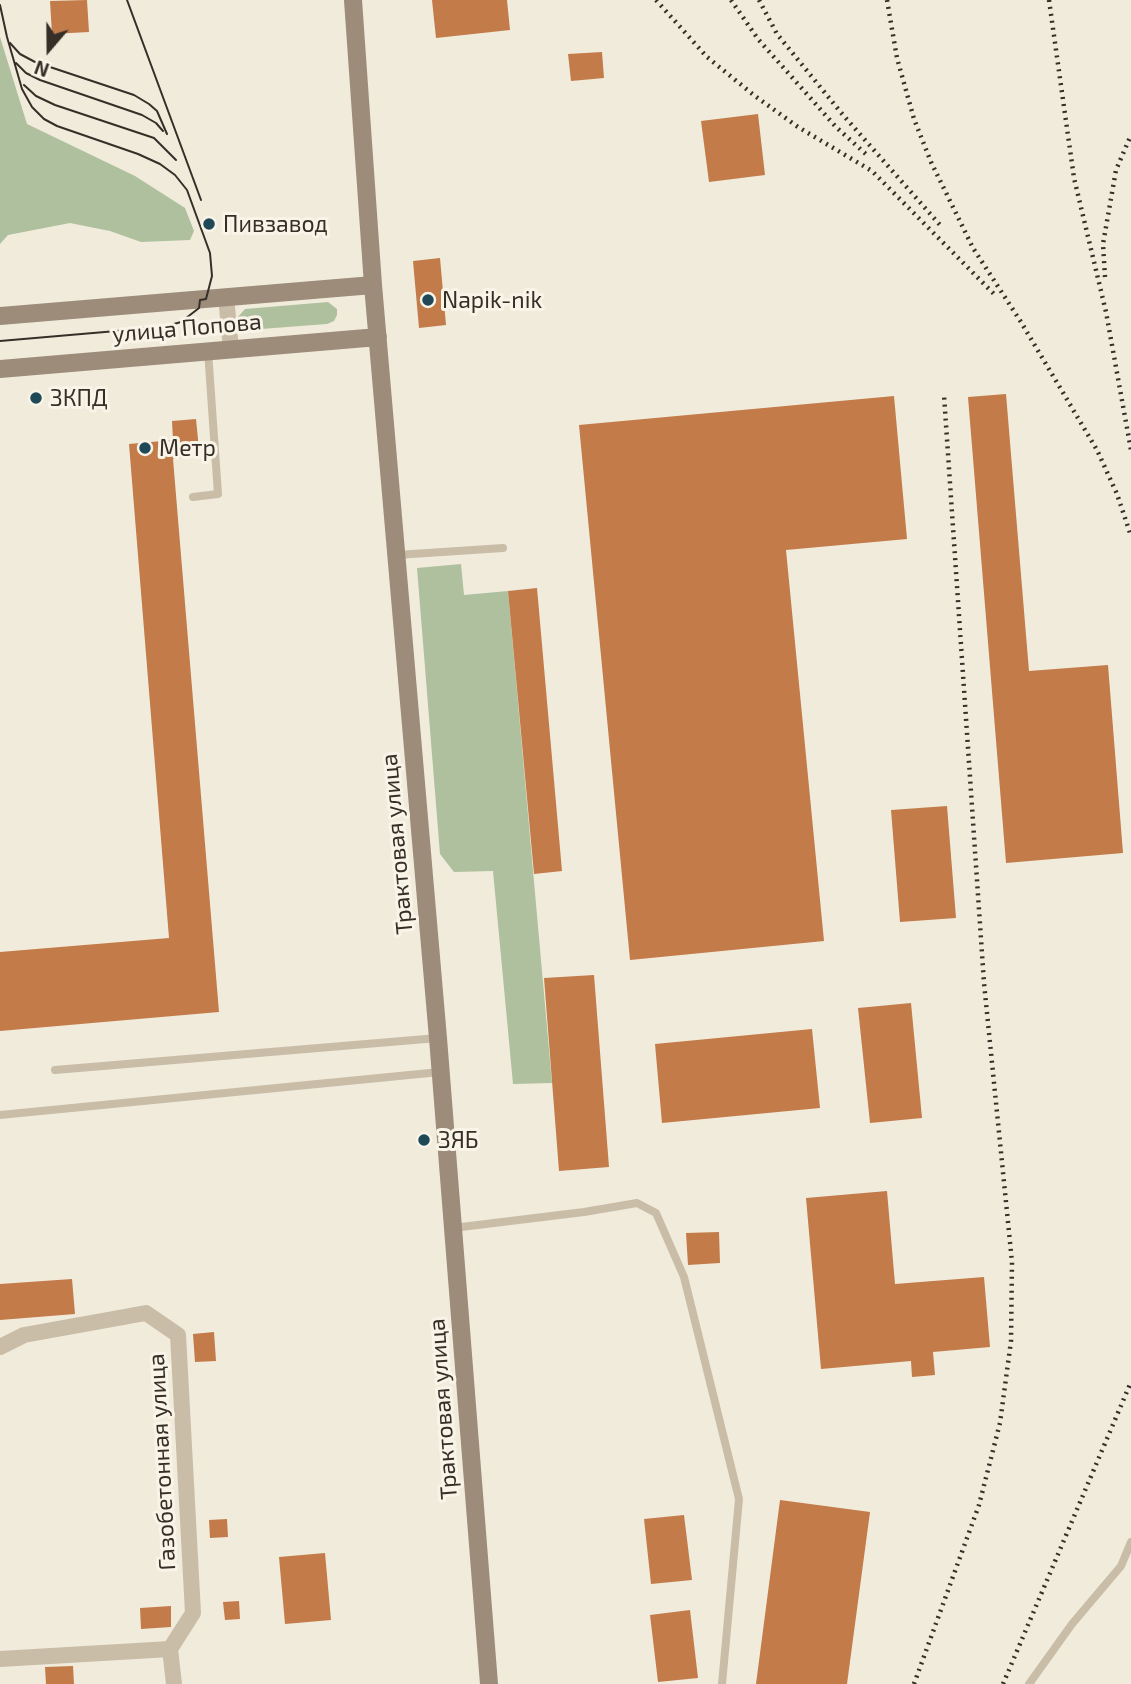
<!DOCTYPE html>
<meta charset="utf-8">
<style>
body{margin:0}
#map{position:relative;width:1131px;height:1684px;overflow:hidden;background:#f1ebdc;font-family:"Exo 2",sans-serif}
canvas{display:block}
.north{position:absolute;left:14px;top:14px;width:70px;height:70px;-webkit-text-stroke:5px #f9f4e8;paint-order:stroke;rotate:200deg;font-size:19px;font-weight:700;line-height:28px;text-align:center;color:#362f28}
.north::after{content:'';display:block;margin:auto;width:24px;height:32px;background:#362f28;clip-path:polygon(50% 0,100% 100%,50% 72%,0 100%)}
</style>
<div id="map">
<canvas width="1131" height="1684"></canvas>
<div class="north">N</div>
</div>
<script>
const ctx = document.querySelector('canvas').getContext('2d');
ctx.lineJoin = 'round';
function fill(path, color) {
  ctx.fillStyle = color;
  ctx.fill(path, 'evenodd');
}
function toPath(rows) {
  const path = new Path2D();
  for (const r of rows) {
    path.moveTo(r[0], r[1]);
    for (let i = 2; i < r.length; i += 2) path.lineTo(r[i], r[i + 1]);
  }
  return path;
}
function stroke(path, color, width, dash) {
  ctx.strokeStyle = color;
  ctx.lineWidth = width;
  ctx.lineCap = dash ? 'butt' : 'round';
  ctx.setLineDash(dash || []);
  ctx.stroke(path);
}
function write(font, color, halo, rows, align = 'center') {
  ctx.font = font + ' "Exo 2",sans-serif';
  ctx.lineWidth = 6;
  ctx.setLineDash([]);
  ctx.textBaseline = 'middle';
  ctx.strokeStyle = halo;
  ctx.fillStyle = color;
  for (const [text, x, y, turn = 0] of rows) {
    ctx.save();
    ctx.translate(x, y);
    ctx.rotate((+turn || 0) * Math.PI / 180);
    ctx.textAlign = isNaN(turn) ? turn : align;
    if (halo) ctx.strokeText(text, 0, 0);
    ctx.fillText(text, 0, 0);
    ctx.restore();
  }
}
fill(toPath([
 [0,37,27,124,135,176,185,208,194,231,190,240,141,242,110,231,70,223,8,235,0,244],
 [328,302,337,309,337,315,334,321,327,324,248,330,238,326,238,317,245,309],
 [461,564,464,595,508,591,552,1083,513,1084,493,871,454,872,440,854,417,568]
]), '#aec09d');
fill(toPath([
 [87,0,89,32,52,34,50,1],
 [432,0,507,0,510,30,436,38],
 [602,52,604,78,571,81,568,54],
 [758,114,765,175,709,182,701,121],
 [440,258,446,325,419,328,413,261],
 [1006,394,1029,671,1108,665,1123,853,1006,863,968,397],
 [894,396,907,539,786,550,824,941,630,960,579,425],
 [196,419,199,449,189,450,190,457,173,459,219,1012,0,1031,0,952,169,938,129,444,173,440,172,421],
 [537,588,562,871,534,874,508,591],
 [947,806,956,918,900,922,891,810],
 [594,975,609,1167,559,1171,544,978],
 [911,1003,922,1118,870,1123,858,1008],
 [812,1029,820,1108,662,1123,655,1044],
 [887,1191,895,1284,984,1277,990,1347,933,1352,935,1375,912,1377,911,1361,821,1369,806,1198],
 [719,1232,720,1263,688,1265,686,1233],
 [72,1279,75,1314,0,1320,0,1284],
 [214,1332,216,1361,195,1362,193,1334],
 [780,1500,870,1512,847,1684,756,1684],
 [684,1515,692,1580,651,1584,644,1519],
 [227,1519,228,1537,210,1538,209,1520],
 [325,1553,331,1620,285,1624,279,1557],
 [239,1601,240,1619,225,1620,223,1602],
 [171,1606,171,1627,141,1629,140,1608],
 [690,1610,698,1678,658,1682,650,1615],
 [73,1666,74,1684,46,1684,45,1667]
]), '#c27b49');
stroke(toPath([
 [193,497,218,494,208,351],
 [397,555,503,548],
 [55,1070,438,1038],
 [0,1115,440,1072],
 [453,1228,584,1212,637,1203,656,1213,684,1277,739,1499,722,1684],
 [1029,1684,1072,1624,1121,1566,1131,1542]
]), '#c9bda8', 8);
stroke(toPath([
 [226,297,231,349],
 [0,1347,24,1335,146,1313,178,1335,193,1613,170,1649,174,1684],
 [0,1659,170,1649]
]), '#c9bda8', 16);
stroke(toPath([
 [353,0,373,285,438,1038,489,1684],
 [0,316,373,285],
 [0,369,378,337]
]), '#9d8c7a', 18);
stroke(toPath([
 [127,0,201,200],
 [0,5,7,37,22,89,32,107,44,119,57,126,138,154,160,164,175,175,187,190,210,253,212,276,206,299,200,300,199,308,181,322,163,327,0,341],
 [10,43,20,54,35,62,134,95,149,104,157,111,167,134],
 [16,63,26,73,40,80,142,115,156,123,163,131],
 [24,85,36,96,55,105,154,138,176,160]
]), '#362f28', 2);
stroke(toPath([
 [656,0,707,57,755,96,798,127,872,171,994,294],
 [731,0,758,39,836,127,868,156],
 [759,0,777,34,843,115,940,225],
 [887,0,897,58,914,119,931,162,973,248,1021,322,1097,450,1117,494,1131,536],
 [1049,0,1074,178,1106,312,1131,450],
 [1105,277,1103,244,1116,170,1131,135],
 [914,1684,979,1505,1000,1423,1011,1341,1012,1262,984,983,944,395],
 [1003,1684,1131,1382]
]), '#362f28', 4.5, [2, 5]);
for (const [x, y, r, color] of [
 [209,224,7,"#1f4956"],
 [428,300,7,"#1f4956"],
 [36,398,7,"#1f4956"],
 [145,448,7,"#1f4956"],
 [424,1140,7,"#1f4956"]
]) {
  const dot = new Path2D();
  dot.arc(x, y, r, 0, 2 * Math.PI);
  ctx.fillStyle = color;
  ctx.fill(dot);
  stroke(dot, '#f9f4e8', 2.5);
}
write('23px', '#362f28', '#f9f4e8', [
 ["Пивзавод",223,224],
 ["Napik-nik",442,300],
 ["ЗКПД",50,398],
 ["Метр",159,448],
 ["ЗЯБ",438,1140]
], 'left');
write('23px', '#362f28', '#f9f4e8', [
 ["улица Попова",187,328,-5],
 ["Трактовая улица",397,844,-95],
 ["Трактовая улица",443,1409,-94],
 ["Газобетонная улица",162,1462,-93]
]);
</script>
